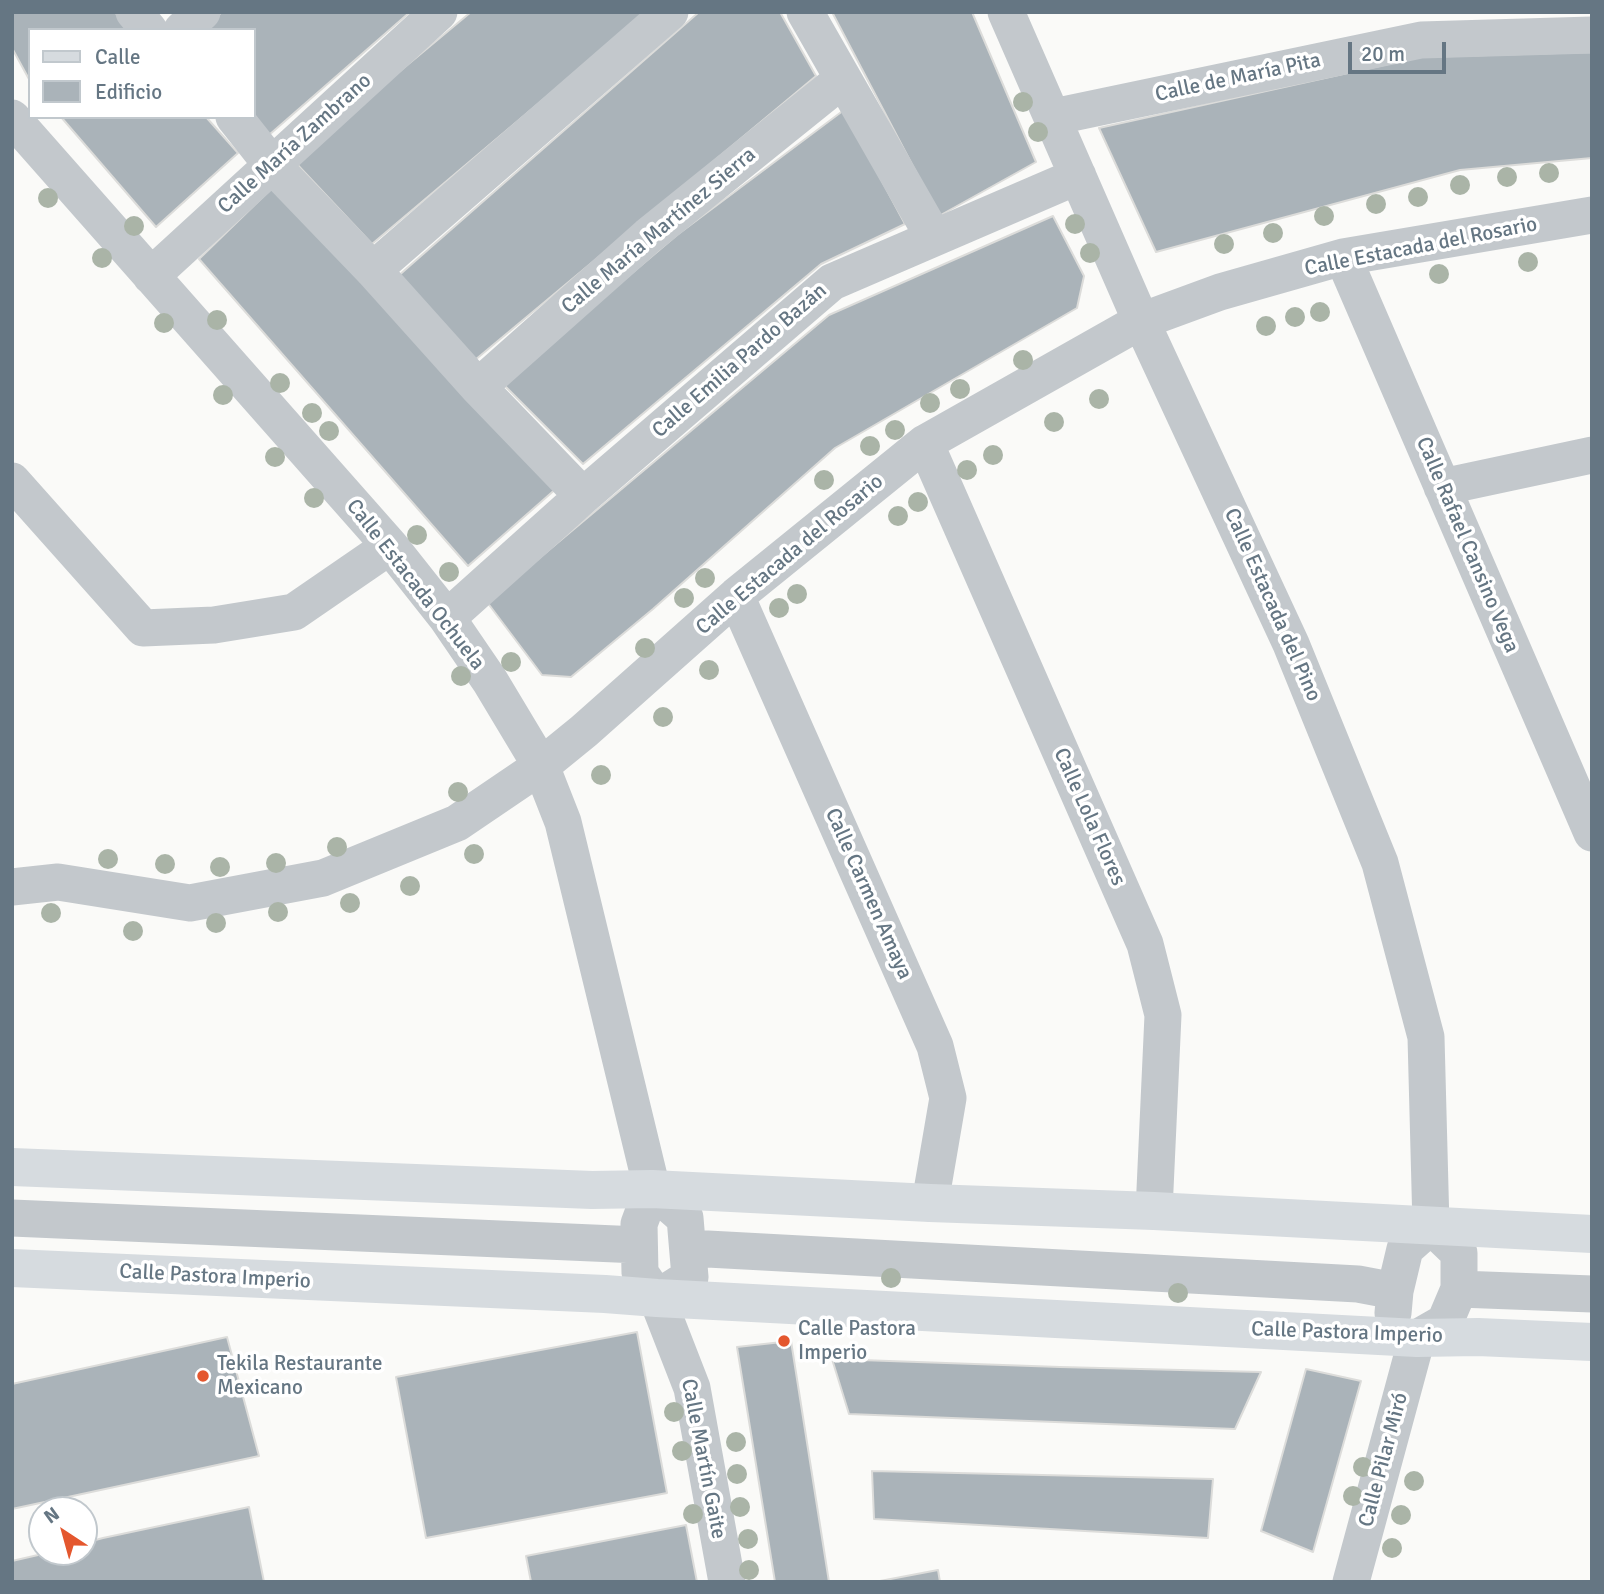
<!DOCTYPE html>
<meta charset="utf-8">
<style>
body{margin:0}
#map{position:relative;width:1604px;height:1594px;overflow:hidden;background:#fafaf8;font-family:Signika,sans-serif}
canvas{display:block}
.frame{position:absolute;inset:0;border:14px solid #657683;pointer-events:none}
.legend{position:absolute;left:28px;top:28px;width:228px;height:91px;box-sizing:border-box;background:#fff;border:2px solid #c1c8cd;margin:0;padding:9px 12px;list-style:none;font-size:21px;color:#657683}
.legend li{display:flex;align-items:center;gap:14px;height:35px}
.legend b{width:35px;border:2px solid #c1c8cd}
.north{position:absolute;left:28px;top:1496px;width:70px;height:70px;box-sizing:border-box;background:#fff;border:2px solid #c1c8cd;border-radius:50%;rotate:324deg;font-size:19px;font-weight:700;line-height:28px;text-align:center;color:#657683}
.north::after{content:'';display:block;margin:auto;width:24px;height:32px;background:#e4572e;clip-path:polygon(50% 0,100% 100%,50% 72%,0 100%)}
.scale{position:absolute;left:1348px;top:42px;width:98px;height:32px;box-sizing:border-box;border:4px solid #657683;border-top:0;padding-left:9px;font-size:21px;line-height:24px;white-space:nowrap;color:#657683;-webkit-text-stroke:5px #fff;paint-order:stroke}
</style>
<div id="map">
<canvas width="1604" height="1594"></canvas>
<div class="frame"></div>
<ul class="legend">
<li><b style="height:9px;background:#d6dbdf"></b>Calle</li>
<li><b style="height:19px;background:#aab3b9"></b>Edificio</li>
</ul>
<div class="north">N</div>
<div class="scale">20 m</div>
</div>
<script>
const ctx = document.querySelector('canvas').getContext('2d');
ctx.lineJoin = 'round';
function fill(path, color) {
  ctx.fillStyle = color;
  ctx.fill(path, 'evenodd');
}
function toPath(rows) {
  const path = new Path2D();
  for (const r of rows) {
    path.moveTo(r[0], r[1]);
    for (let i = 2; i < r.length; i += 2) path.lineTo(r[i], r[i + 1]);
  }
  return path;
}
function stroke(path, color, width, dash) {
  ctx.strokeStyle = color;
  ctx.lineWidth = width;
  ctx.lineCap = dash ? 'butt' : 'round';
  ctx.setLineDash(dash || []);
  ctx.stroke(path);
}
function write(font, color, halo, rows, align = 'center') {
  ctx.font = font + ' Signika,sans-serif';
  ctx.lineWidth = 7;
  ctx.setLineDash([]);
  ctx.textBaseline = 'middle';
  ctx.strokeStyle = halo;
  ctx.fillStyle = color;
  for (const [text, x, y, turn = 0] of rows) {
    ctx.save();
    ctx.translate(x, y);
    ctx.rotate((+turn || 0) * Math.PI / 180);
    ctx.textAlign = isNaN(turn) ? turn : align;
    if (halo) ctx.strokeText(text, 0, 0);
    ctx.fillText(text, 0, 0);
    ctx.restore();
  }
}
const building = toPath([
 [12,12,115,12,130,30,30,30,30,81,12,48,12,12],
 [222,12,410,12,269,135,254,117,254,30,201,30,222,12],
 [471,12,647,12,372,244,293,160,471,12],
 [699,12,780,12,816,76,475,360,397,277,699,12],
 [832,12,972,12,1036,162,939,216,832,12],
 [1592,52,1592,158,1460,170,1156,252,1099,128,1420,57,1592,52],
 [844,110,905,224,821,264,583,464,502,383,677,235,844,110],
 [61,117,206,117,238,153,156,227,61,117],
 [273,187,558,487,468,566,199,259,273,187],
 [1053,216,1084,276,1077,308,835,448,653,609,571,677,542,675,487,602,829,315,1053,216],
 [637,1332,667,1493,426,1538,396,1377,637,1332],
 [227,1337,259,1456,12,1509,12,1384,227,1337],
 [791,1341,829,1582,775,1582,737,1347,791,1341],
 [832,1359,1060,1367,1261,1372,1235,1429,849,1414,832,1359],
 [1306,1369,1361,1381,1313,1552,1261,1531,1306,1369],
 [872,1471,1213,1479,1208,1538,874,1519,872,1471],
 [249,1507,264,1582,12,1582,12,1561,51,1552,84,1552,84,1543,103,1538,249,1507],
 [686,1525,697,1582,531,1582,526,1556,686,1525],
 [938,1570,940,1582,880,1582,880,1581,938,1570]
]);
fill(building, '#aab3b9');
stroke(building, '#dcdcda', 2);
stroke(toPath([
 [134,12,149,30],
 [805,12,933,236],
 [1006,12,1141,321,1291,644,1380,863,1426,1037,1431,1226],
 [182,30,202,12],
 [234,117,272,165,373,270,478,387,583,496],
 [1053,117,1421,40,1592,35],
 [12,118,390,546,447,618,490,681,541,766,563,822,652,1189],
 [1343,257,1592,833],
 [373,270,670,12],
 [151,276,439,12],
 [478,387,648,236,843,79],
 [925,443,1145,944,1163,1015,1154,1211],
 [12,481,143,628,214,625,294,612,390,546],
 [1442,487,1592,455],
 [736,596,935,1046,948,1098,930,1203],
 [447,618,583,496,832,282,1078,176],
 [12,887,58,882,190,903,323,878,457,823,541,766,584,731,736,596,925,443,1141,321,1220,292,1343,257,1592,215],
 [652,1189,639,1224,640,1273,657,1298,692,1388,727,1582],
 [652,1189,685,1218,690,1277,657,1298],
 [12,1218,639,1245],
 [689,1248,1358,1284,1395,1291],
 [1459,1289,1592,1294],
 [1393,1313,1395,1291,1405,1249,1431,1226],
 [1417,1338,1445,1322,1459,1289,1459,1253,1431,1226],
 [1351,1582,1417,1338]
]), '#c3c8cc', 37);
stroke(toPath([
 [12,1167,592,1190,652,1189,930,1203,1154,1211,1592,1234],
 [12,1268,605,1294,657,1298,1417,1338,1478,1337,1592,1342]
]), '#d6dbdf', 38);
ctx.fillStyle = '#aab4a7';
for (const [x, y] of [
 [1023,102],
 [1038,132],
 [1549,173],
 [1507,177],
 [1460,185],
 [1418,197],
 [48,198],
 [1376,204],
 [1324,216],
 [1075,224],
 [134,226],
 [1273,233],
 [1224,244],
 [1090,253],
 [102,258],
 [1528,262],
 [1439,274],
 [1320,312],
 [1295,317],
 [217,320],
 [164,323],
 [1266,326],
 [1023,360],
 [280,383],
 [960,389],
 [223,395],
 [1099,399],
 [930,403],
 [312,413],
 [1054,422],
 [895,430],
 [329,431],
 [870,446],
 [993,455],
 [275,457],
 [967,470],
 [824,480],
 [314,498],
 [918,502],
 [898,516],
 [417,535],
 [449,572],
 [705,578],
 [797,594],
 [684,598],
 [779,608],
 [645,648],
 [511,662],
 [709,670],
 [461,676],
 [663,717],
 [601,775],
 [458,792],
 [337,847],
 [474,854],
 [108,859],
 [276,863],
 [165,864],
 [220,867],
 [410,886],
 [350,903],
 [278,912],
 [51,913],
 [216,923],
 [133,931],
 [891,1278],
 [1178,1293],
 [674,1412],
 [736,1442],
 [682,1451],
 [1363,1467],
 [737,1474],
 [1414,1481],
 [1353,1496],
 [740,1507],
 [693,1514],
 [1401,1515],
 [748,1539],
 [1392,1548],
 [749,1570]
]) {
  ctx.beginPath();
  ctx.arc(x, y, 10, 0, 2 * Math.PI);
  ctx.fill();
}
for (const [x, y, r, color] of [
 [784,1341,7,"#e4572e"],
 [203,1376,7,"#e4572e"]
]) {
  const dot = new Path2D();
  dot.arc(x, y, r, 0, 2 * Math.PI);
  ctx.fillStyle = color;
  ctx.fill(dot);
  stroke(dot, '#fff', 2.5);
}
write('21px', '#657683', '#fff', [
 ["Calle de María Pita",1238,78,-12],
 ["Calle María Zambrano",295,144,-42],
 ["Calle María Martínez Sierra",659,231,-40],
 ["Calle Estacada del Rosario",1421,247,-11],
 ["Calle Emilia Pardo Bazán",740,361,-41],
 ["Calle Rafael Cansino Vega",1467,545,67],
 ["Calle Estacada del Rosario",790,555,-40],
 ["Calle Estacada Ochuela",415,585,52],
 ["Calle Estacada del Pino",1272,605,66],
 ["Calle Lola Flores",1089,817,66],
 ["Calle Carmen Amaya",868,894,66],
 ["Calle Pastora Imperio",215,1277,3],
 ["Calle Pastora Imperio",1347,1333,2],
 ["Calle Martín Gaite",703,1459,79],
 ["Calle Pilar Miró",1384,1460,-75]
]);
write('21px', '#657683', '#fff', [
 ["Calle Pastora",798,1329],
 ["Imperio",798,1353],
 ["Tekila Restaurante",217,1364],
 ["Mexicano",217,1388]
], 'left');
</script>
